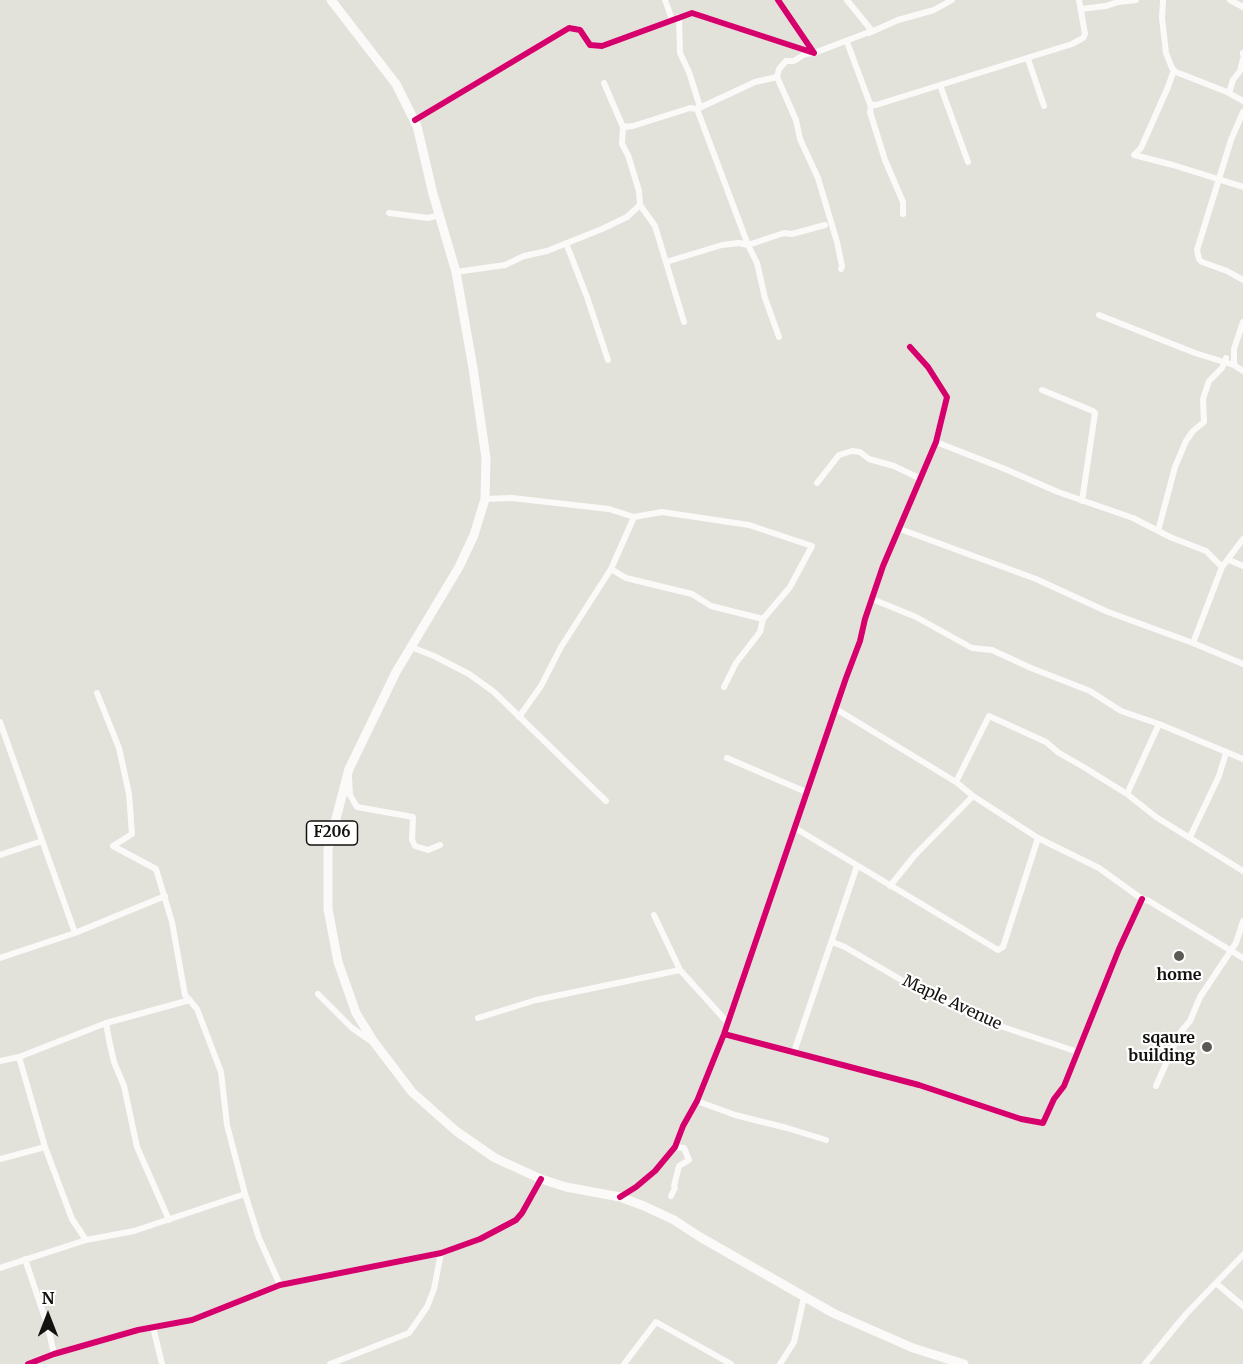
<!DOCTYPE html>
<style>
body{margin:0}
#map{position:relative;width:1243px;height:1364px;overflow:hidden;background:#e2e1da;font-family:Merriweather,serif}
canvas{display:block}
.north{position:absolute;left:18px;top:1286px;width:60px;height:60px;-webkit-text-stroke:4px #fff;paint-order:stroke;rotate:0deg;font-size:16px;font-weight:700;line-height:24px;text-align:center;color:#13120e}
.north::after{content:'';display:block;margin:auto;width:21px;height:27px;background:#13120e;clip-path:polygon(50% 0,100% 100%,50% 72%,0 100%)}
</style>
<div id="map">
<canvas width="1243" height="1364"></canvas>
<div class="north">N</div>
</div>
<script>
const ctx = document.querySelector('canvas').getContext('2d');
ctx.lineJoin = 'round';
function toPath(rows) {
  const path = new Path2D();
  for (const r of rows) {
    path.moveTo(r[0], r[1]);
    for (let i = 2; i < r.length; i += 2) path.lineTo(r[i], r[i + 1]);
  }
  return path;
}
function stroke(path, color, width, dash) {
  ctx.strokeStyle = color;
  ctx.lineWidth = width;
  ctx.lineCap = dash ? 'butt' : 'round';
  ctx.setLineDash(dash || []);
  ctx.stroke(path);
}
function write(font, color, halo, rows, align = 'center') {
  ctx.font = font + ' Merriweather,serif';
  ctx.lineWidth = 4.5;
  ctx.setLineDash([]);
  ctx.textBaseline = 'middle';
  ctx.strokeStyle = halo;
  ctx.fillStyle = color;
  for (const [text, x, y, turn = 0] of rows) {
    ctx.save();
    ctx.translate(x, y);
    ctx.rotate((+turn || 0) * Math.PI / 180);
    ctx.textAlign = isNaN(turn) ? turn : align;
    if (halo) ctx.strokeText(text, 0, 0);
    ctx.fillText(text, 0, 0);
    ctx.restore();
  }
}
stroke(toPath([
 [665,0,672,19],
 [847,0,872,31],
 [1163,0,1162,18,1166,53,1172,68,1176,72,1227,92,1243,101],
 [1230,0,1243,7],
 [1081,9,1106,6,1118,2,1136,0],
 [679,17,680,53,689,72,700,107],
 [869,33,898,20,934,10,952,0],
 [847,42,870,104,876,105,1072,44,1083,38,1085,34,1079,0],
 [1243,53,1243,54],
 [1028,59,1044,106],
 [1174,70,1168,87,1141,148,1134,155,1173,165,1243,187],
 [777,77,796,120,800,139,818,178,837,242,842,266,841,269],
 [604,83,623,127,622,144,628,155,639,191,640,205,655,226,684,322],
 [940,85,968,162],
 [1229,93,1233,80,1240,71,1243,59],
 [871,105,870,112,885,160,903,202,903,214],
 [697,109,748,245,757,263,765,298,779,337],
 [1243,112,1231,140,1197,250,1199,259,1202,262,1227,271,1243,280],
 [415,120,569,28,580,30,590,45,602,46,692,13,814,53,778,0],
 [623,127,633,126,690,108,697,109,755,82,777,77,779,69,786,61,794,61,805,54,814,53,872,31],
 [389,213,428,218,439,215],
 [566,243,587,297,608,360],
 [666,262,722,245,739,243,748,245,784,233,792,234,825,225],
 [456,272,505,265,524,256,547,251,602,229,627,217,640,205],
 [1099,315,1195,353,1234,365,1243,371],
 [1234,365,1234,349,1243,322],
 [1042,390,1093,411,1095,413,1082,501],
 [936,442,1005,469,1058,492,1133,518,1170,537,1206,551,1222,567],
 [817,483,839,455,852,451,860,452,869,459,894,466,919,478],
 [485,499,512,498,609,509,634,517,662,512,749,525,812,546,790,587,763,619,760,632,736,663,724,687],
 [900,529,1036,579,1108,612,1193,643,1243,664],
 [1158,531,1175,467,1186,441,1193,431,1204,422,1203,399,1209,381,1222,368,1226,358],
 [1229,560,1243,566],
 [611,569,626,578,692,594,711,606,763,619],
 [872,599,916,617,972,648,992,650,1031,668,1090,691,1121,711,1159,724,1243,759],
 [1193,643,1222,567,1243,539],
 [411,647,434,656,469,674,494,692,606,801],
 [97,693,119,748,129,794,132,834,113,846],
 [836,709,956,782,973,796,1038,838,1099,868,1142,899,1149,901,1243,958],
 [519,717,541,686,561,647,611,569,634,517],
 [0,722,75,933],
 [727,758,806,792],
 [349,776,350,795,357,807,413,817,412,840,415,846,428,850,440,845],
 [956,782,989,716,1046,742,1059,753,1082,766,1127,794,1156,817,1243,871],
 [1127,794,1159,724],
 [795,828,998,950,1003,947,1038,838],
 [1190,837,1219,776,1226,753],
 [113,846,156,869,172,922,185,995,197,1009,221,1072,227,1125,245,1194,259,1238,280,1285],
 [0,855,42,841],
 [890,886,915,855,973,796],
 [654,915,680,970,727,1022],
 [832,942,845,947,915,988,1003,1027,1078,1052],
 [0,958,75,933,165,896],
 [318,994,352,1028,371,1041],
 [478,1018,536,1000,680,970],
 [106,1023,109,1040,114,1062,124,1086,137,1147,169,1220],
 [724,1034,919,1085,1021,1119,1043,1123,1054,1099,1064,1086,1119,949,1142,899],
 [794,1052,857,866],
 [19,1057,45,1147,72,1219,86,1240],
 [0,1061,19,1057,106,1023,190,1000],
 [1156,1086,1179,1034,1190,1021,1200,997,1236,943,1243,921],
 [697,1101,735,1115,787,1128,826,1140],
 [0,1159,45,1147],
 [671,1196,675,1188,674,1186,679,1166,689,1160,684,1148,675,1147],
 [620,1197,636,1187,655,1171,675,1147,683,1126,697,1101,724,1034,846,678,860,641,865,619,883,566,936,442,947,397,928,367,910,347],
 [25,1259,48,1327,54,1354],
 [0,1268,86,1240,134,1231,245,1194],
 [1216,1283,1243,1306],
 [153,1327,162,1364],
 [28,1364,54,1354,138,1330,192,1320,280,1285,441,1253,480,1239,516,1220,522,1213,541,1179],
 [330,1364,409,1333,427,1307,434,1289,441,1253],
 [624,1364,656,1322,731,1364],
 [780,1364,794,1342,804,1297],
 [1145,1364,1186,1314,1243,1255]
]), '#fbfaf9', 6);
stroke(toPath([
 [331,0,396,84,417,126,433,194,456,272,473,368,486,458,485,499,474,535,459,567,396,672,349,769,328,849,328,909,338,962,356,1013,374,1042,412,1092,456,1131,495,1158,541,1179,566,1187,620,1197,644,1206,674,1220,700,1237,833,1313,913,1348,964,1364]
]), '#fbfaf9', 9);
stroke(toPath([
 [415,120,569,28,580,30,590,45,602,46,692,13,814,53,778,0],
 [724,1034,919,1085,1021,1119,1043,1123,1054,1099,1064,1086,1119,949,1142,899],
 [620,1197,636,1187,655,1171,675,1147,683,1126,697,1101,724,1034,846,678,860,641,865,619,883,566,936,442,947,397,928,367,910,347],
 [28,1364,54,1354,138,1330,192,1320,280,1285,441,1253,480,1239,516,1220,522,1213,541,1179]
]), '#d6006c', 6);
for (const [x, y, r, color] of [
 [1179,956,6,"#5b5a55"],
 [1207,1047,6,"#5b5a55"]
]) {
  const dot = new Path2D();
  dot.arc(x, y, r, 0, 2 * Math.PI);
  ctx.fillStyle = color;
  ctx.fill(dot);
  stroke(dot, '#fff', 2);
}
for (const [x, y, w] of [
 [332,833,51]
]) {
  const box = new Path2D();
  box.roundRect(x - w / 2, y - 12, w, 24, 4.5);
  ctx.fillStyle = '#fff';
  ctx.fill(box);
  stroke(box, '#13120e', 1.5);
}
write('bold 15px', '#13120e', null, [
 ["F206",332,833]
]);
write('bold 16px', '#13120e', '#fff', [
 ["home",1179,975],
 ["sqaure",1195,1038,"right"],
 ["building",1195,1056,"right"]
]);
write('16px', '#13120e', '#fff', [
 ["Maple Avenue",952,1003,25]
]);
</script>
